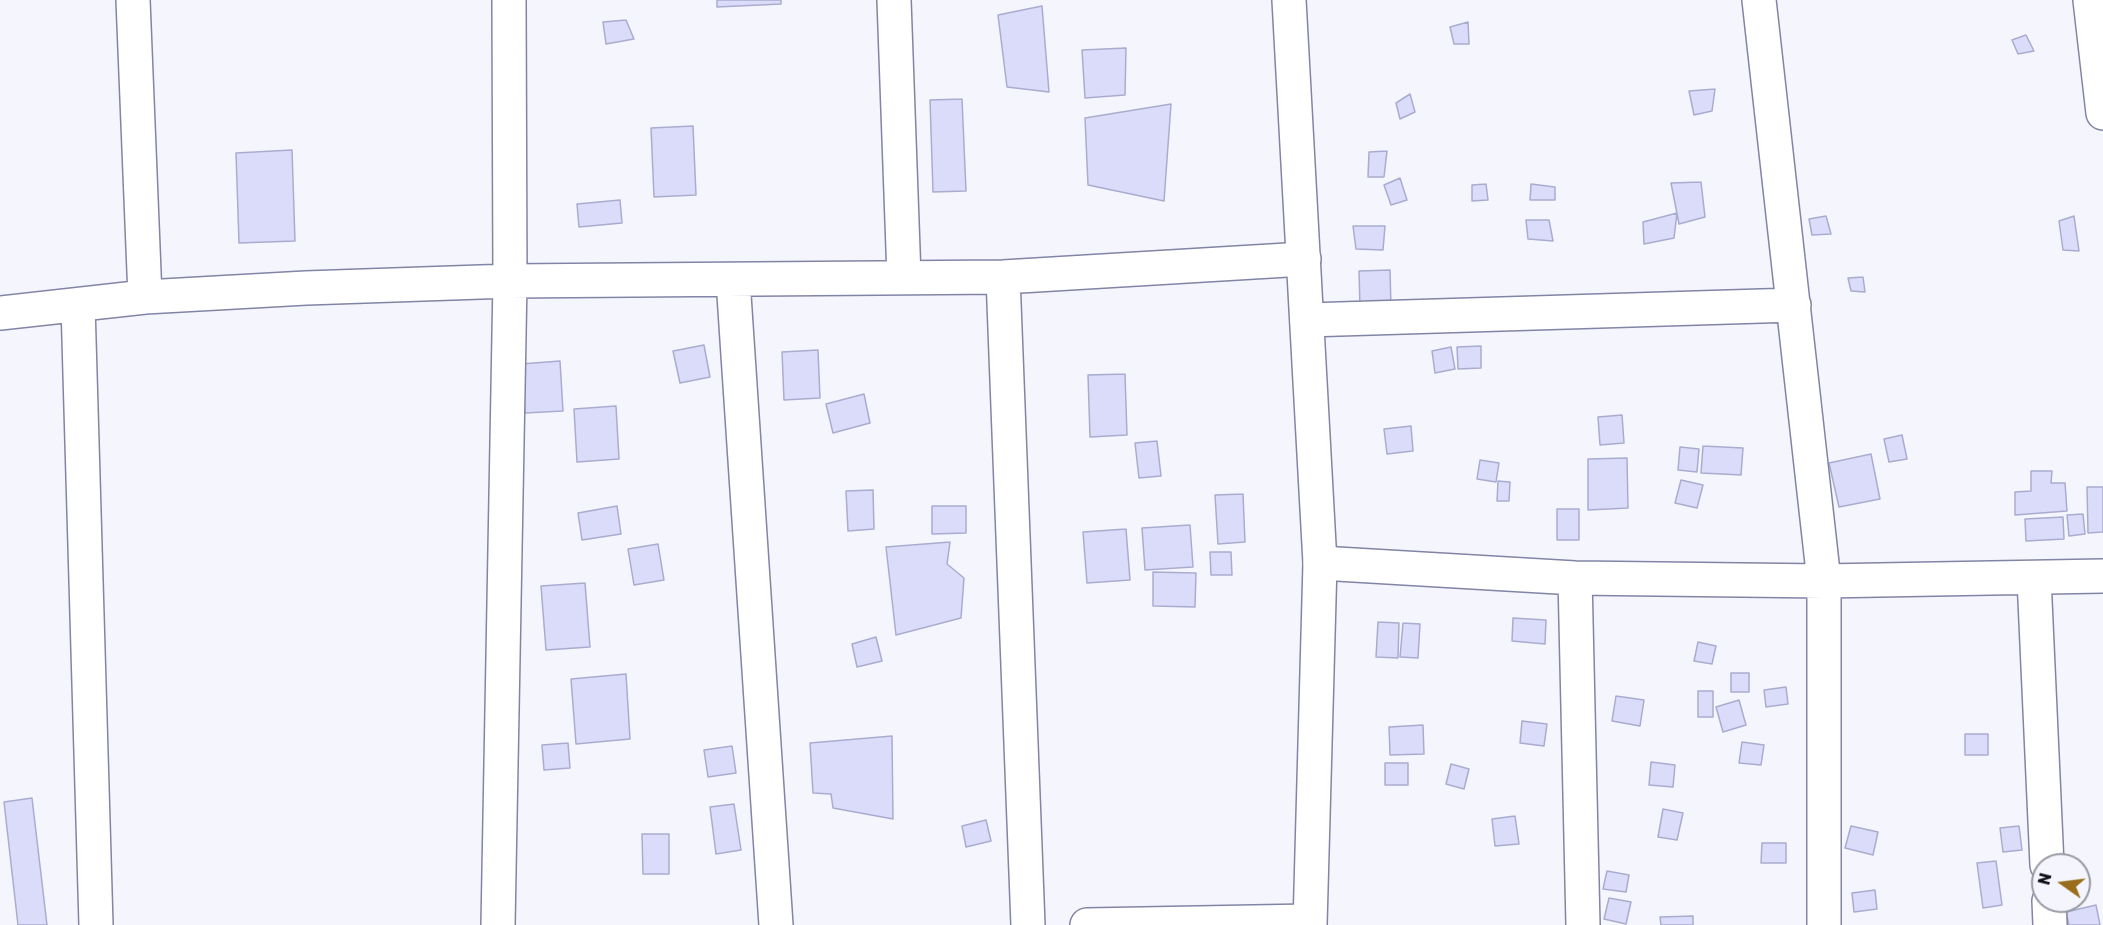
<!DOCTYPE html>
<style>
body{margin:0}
#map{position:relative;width:2103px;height:925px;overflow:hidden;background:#f5f6fd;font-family:Rubik,sans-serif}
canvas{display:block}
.north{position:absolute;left:2031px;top:853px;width:60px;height:60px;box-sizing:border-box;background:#f5f6fd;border:2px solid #999aa3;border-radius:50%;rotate:284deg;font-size:16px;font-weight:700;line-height:24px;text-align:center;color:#0f0f1b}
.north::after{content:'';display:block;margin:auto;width:21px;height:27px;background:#996d1c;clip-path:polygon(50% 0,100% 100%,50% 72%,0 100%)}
</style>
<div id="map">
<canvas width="2103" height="925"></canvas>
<div class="north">N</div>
</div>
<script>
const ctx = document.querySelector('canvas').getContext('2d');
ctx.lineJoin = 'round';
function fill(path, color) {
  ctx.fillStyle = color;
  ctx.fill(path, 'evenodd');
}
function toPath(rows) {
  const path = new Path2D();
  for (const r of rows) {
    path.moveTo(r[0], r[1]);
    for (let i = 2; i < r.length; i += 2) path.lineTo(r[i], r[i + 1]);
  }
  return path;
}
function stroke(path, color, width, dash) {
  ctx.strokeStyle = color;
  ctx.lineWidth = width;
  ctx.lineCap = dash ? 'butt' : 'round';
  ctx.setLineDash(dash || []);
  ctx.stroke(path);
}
const building = toPath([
 [717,0,781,0,781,4,717,7,717,0],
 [1042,6,1049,92,1007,87,998,15,1042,6],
 [626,20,634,39,606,44,603,22,626,20],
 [1468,22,1469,44,1454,44,1450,27,1468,22],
 [2026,35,2034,51,2018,54,2012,40,2026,35],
 [1126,48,1125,95,1085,98,1082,50,1126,48],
 [1715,89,1712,111,1694,115,1689,91,1715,89],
 [1410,94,1415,112,1400,119,1396,103,1410,94],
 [962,99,966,191,933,192,930,100,962,99],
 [1171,104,1164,201,1088,185,1085,118,1171,104],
 [693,126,696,195,654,197,651,128,693,126],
 [292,150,295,241,239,243,236,153,292,150],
 [1387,151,1384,177,1368,177,1369,152,1387,151],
 [1400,178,1407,200,1391,205,1384,185,1400,178],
 [1701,182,1705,217,1679,224,1671,183,1701,182],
 [1486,184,1488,200,1472,201,1472,185,1486,184],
 [1531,184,1555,187,1555,200,1530,200,1531,184],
 [620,200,622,223,579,227,577,204,620,200],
 [1677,213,1674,238,1644,244,1643,222,1677,213],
 [1826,216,1831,234,1812,235,1809,219,1826,216],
 [2074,216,2079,251,2063,250,2059,221,2074,216],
 [1526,220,1549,220,1553,241,1528,239,1526,220],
 [1353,226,1385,226,1383,250,1356,249,1353,226],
 [1390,270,1391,307,1360,308,1359,271,1390,270],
 [1863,277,1865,292,1851,291,1848,278,1863,277],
 [704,345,710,377,680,383,673,351,704,345],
 [1481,346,1481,368,1458,369,1457,347,1481,346],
 [1451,347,1455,369,1435,373,1432,351,1451,347],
 [818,350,820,398,784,400,782,352,818,350],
 [560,361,563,411,525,413,521,364,560,361],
 [1125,374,1127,435,1090,437,1088,375,1125,374],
 [864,394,870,423,833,433,826,404,864,394],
 [616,406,619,459,577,462,574,409,616,406],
 [1622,415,1624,443,1600,445,1598,417,1622,415],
 [1411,426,1413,451,1387,454,1384,429,1411,426],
 [1902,435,1907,459,1889,462,1884,439,1902,435],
 [1157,441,1161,476,1139,478,1135,443,1157,441],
 [1703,446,1743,448,1741,475,1701,473,1703,446],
 [1680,447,1699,449,1697,472,1678,470,1680,447],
 [1871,454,1880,499,1839,507,1829,463,1871,454],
 [1627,458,1628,508,1588,510,1588,459,1627,458],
 [1480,460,1499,463,1496,482,1477,479,1480,460],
 [2031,471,2052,471,2051,483,2065,483,2067,511,2015,515,2015,492,2031,491,2031,471],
 [1681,480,1703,485,1697,508,1675,503,1681,480],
 [1498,481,1510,482,1509,501,1497,501,1498,481],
 [2087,487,2103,487,2103,532,2088,533,2087,487],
 [873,490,874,529,848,531,846,491,873,490],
 [1243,494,1245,542,1218,544,1215,495,1243,494],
 [617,506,621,534,582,540,578,513,617,506],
 [932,506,966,506,966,533,932,534,932,506],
 [1557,509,1579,509,1579,540,1557,540,1557,509],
 [2083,514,2085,534,2069,536,2067,515,2083,514],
 [2063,517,2064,539,2026,541,2025,519,2063,517],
 [1190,525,1193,567,1145,570,1142,528,1190,525],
 [1126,529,1130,580,1087,583,1083,532,1126,529],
 [950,542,947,564,964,578,961,618,896,635,886,547,950,542],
 [658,544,664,580,634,585,628,549,658,544],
 [1210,552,1231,552,1232,575,1211,575,1210,552],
 [1153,572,1196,573,1195,607,1153,606,1153,572],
 [585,583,590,647,546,650,541,586,585,583],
 [1513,618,1546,620,1545,644,1512,641,1513,618],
 [1378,622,1399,623,1398,658,1376,657,1378,622],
 [1403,623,1420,624,1418,658,1400,657,1403,623],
 [876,637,882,661,857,667,852,644,876,637],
 [1698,642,1716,646,1712,664,1694,661,1698,642],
 [1731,673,1749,673,1749,692,1731,692,1731,673],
 [626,674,630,739,576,744,571,679,626,674],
 [1786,687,1788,704,1766,707,1764,690,1786,687],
 [1698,691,1713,691,1713,717,1698,717,1698,691],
 [1616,696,1644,700,1640,726,1612,721,1616,696],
 [1739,700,1746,725,1723,732,1716,707,1739,700],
 [1522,721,1547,724,1544,746,1520,743,1522,721],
 [1423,725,1424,754,1390,755,1389,727,1423,725],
 [1965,734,1988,734,1988,755,1965,755,1965,734],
 [892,736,893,819,833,808,831,794,813,793,810,743,892,736],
 [1742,742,1764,745,1761,765,1739,763,1742,742],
 [568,743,570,768,544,770,542,745,568,743],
 [732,746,736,773,708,777,704,750,732,746],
 [1651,762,1675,765,1673,787,1649,785,1651,762],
 [1385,763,1408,763,1408,785,1385,785,1385,763],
 [1451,764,1469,769,1464,789,1446,784,1451,764],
 [32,798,47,925,18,925,4,802,32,798],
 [734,804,741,850,716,854,710,807,734,804],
 [1663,809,1683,813,1677,840,1658,837,1663,809],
 [1515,816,1519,844,1495,846,1492,819,1515,816],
 [986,820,991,841,966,847,962,826,986,820],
 [1851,826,1878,832,1873,855,1845,848,1851,826],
 [2019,826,2022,850,2003,852,2000,828,2019,826],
 [642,834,669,834,669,874,643,874,642,834],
 [1762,843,1786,843,1786,863,1761,863,1762,843],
 [1996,861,2002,905,1983,908,1977,863,1996,861],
 [1607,871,1629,875,1626,892,1603,889,1607,871],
 [1875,890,1877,909,1854,912,1852,893,1875,890],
 [1609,898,1631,902,1626,924,1604,919,1609,898],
 [2096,905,2100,925,2069,925,2066,912,2096,905],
 [1693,916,1693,925,1661,925,1660,917,1693,916]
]);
fill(building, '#dadcf9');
stroke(building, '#aaaccf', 1.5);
const street = toPath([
 [133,0,145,297],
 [894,0,904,277],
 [1759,0,1824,581,1824,925],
 [2090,0,2103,113],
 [1003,277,1028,925],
 [733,280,776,925],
 [78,305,96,925],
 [0,313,145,297,306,288,510,281,1003,277,1304,259],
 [1307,320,1794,305],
 [1320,563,1575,578,1824,581,2103,576],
 [1575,578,1583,925],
 [2034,578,2047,865],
 [2049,901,2050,925],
 [498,925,510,281,509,0],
 [1087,925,1309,921]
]);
const secondary = toPath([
 [1289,0,1320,563,1310,925]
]);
stroke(street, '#8284a5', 36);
stroke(secondary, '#8284a5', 36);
stroke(street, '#fff', 33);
stroke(secondary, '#fff', 33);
</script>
